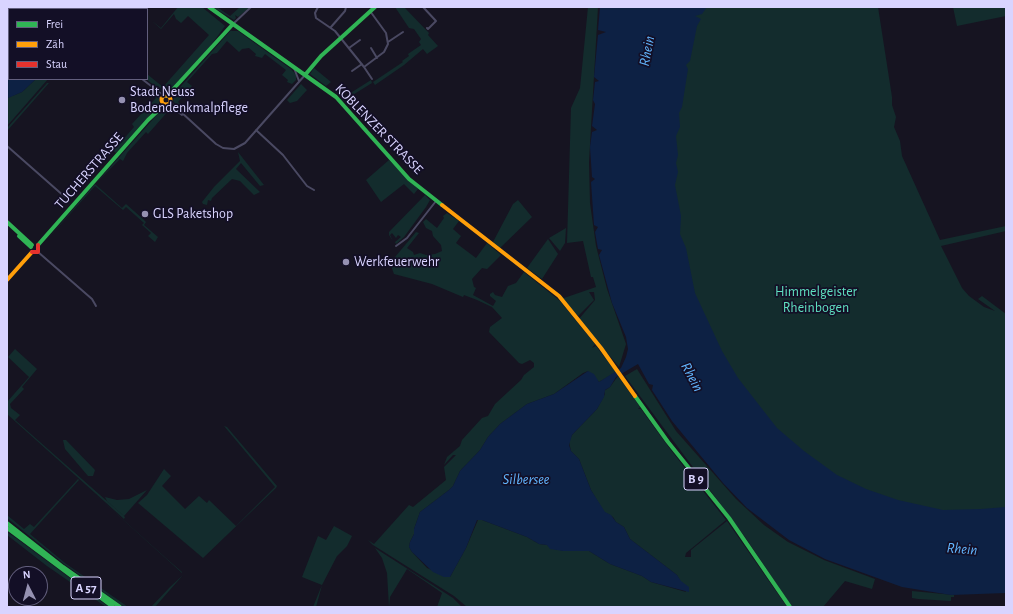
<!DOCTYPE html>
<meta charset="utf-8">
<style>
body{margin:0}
#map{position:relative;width:1013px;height:614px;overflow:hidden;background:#161421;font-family:"Alegreya Sans",sans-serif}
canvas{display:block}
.frame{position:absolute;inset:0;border:8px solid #d9d4ff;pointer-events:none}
.legend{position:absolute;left:8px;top:8px;width:140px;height:72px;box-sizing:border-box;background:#130f26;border:1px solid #625e7d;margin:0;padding:5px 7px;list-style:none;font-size:12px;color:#d9d4ff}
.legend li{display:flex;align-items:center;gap:8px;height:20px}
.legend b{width:20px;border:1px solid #625e7d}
.north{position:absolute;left:8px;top:566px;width:40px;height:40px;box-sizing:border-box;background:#130f26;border:1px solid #625e7d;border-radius:50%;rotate:354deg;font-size:11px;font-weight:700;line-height:16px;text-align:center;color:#d9d4ff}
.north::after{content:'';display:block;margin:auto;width:14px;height:18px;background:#9591b1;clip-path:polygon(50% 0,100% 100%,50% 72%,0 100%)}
</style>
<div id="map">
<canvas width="1013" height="614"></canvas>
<div class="frame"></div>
<ul class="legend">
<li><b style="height:5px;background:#30b455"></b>Frei</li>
<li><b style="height:5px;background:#ff9f0a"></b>Zäh</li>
<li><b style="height:5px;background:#e5322d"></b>Stau</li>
</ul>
<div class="north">N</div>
</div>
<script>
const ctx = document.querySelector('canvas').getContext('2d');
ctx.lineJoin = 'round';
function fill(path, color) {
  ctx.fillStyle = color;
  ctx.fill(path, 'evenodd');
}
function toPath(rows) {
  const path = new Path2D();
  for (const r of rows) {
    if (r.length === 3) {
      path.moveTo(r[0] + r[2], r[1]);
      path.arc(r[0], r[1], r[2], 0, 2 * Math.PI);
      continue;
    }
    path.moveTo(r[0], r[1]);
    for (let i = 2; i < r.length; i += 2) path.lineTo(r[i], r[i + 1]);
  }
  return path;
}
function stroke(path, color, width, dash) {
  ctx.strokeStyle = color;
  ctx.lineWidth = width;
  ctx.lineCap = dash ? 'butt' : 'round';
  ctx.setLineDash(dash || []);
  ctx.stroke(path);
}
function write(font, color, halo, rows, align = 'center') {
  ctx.font = font + ' "Alegreya Sans",sans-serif';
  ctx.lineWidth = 3.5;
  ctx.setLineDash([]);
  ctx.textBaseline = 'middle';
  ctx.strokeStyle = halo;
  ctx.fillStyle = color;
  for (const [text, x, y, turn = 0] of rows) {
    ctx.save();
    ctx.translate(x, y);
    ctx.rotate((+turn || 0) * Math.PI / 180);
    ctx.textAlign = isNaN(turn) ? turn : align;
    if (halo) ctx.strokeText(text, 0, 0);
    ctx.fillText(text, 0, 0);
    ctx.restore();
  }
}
fill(toPath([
 [178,7,202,7,225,26,206,52,170,92,164,93,146,79,147,74,163,87,209,35,188,16,181,23,176,19,174,14,161,29,152,21,147,27,152,21,161,28],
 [213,7,217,7,230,16,240,7,250,7,238,17,235,15,236,18,234,20],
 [395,7,404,7,429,33,428,35,438,46,427,54,423,49,404,65,375,85,373,82,403,62,402,61,409,56,408,54,421,45,419,42,421,39,414,29,409,28],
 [588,7,598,7,589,162,590,203,596,246,607,289,626,344,619,367,579,319,595,300,594,292,589,292,594,300,578,316,559,295,548,285,564,298,596,287,593,277,591,277,583,241,567,243,571,108,580,88],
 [660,7,878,7,892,97,892,105,896,117,894,127,900,141,902,156,940,240,1006,226,1006,231,941,246,962,288,969,296,984,307,995,311,978,299,982,296,1006,314,1006,546,848,514,682,331],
 [953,7,1006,7,1006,16,957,26],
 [232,29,231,31,238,31,291,69,296,75,296,80,292,84,287,82,288,80,282,75,286,70,265,54,262,58,255,56,256,54,249,48,242,49,239,52,227,41,217,53,212,54,187,82,192,86,178,102,185,108,183,111,173,101,175,94,173,95],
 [314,68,331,82,326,86,310,74],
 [36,79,48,79,7,126,7,98,22,92],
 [371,80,372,83,343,101,341,99],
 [47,83,49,83,7,131,7,128],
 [301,84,307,90,297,101,290,103,287,100],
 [144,86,159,99,159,105,116,153,110,149,115,149,134,127,132,124,156,98],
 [163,108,170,109,148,134,146,132,127,153,123,161,120,159,96,183],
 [238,152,264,185,260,186,241,163,236,169,260,192,254,195,240,181,232,179,212,198,211,201,208,200,207,205,203,204,202,202,214,187,240,161],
 [389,160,418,189,414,194,404,184,381,202,366,180],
 [95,184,122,208,126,204,143,219,146,222,144,225,158,237,155,242,148,236,151,233,142,225,144,223,126,207,123,210,95,186,45,242],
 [425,195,430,200,426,207,404,237,396,244,395,242,401,237,398,235,396,238,392,233,390,235,393,241,389,235,389,232],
 [518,200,532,217,500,248,493,242,513,204],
 [447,213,459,221,453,229,461,236,456,243,476,258,487,243,501,255,487,269,482,268,472,279,474,287,476,288,473,295,493,306,496,301,490,296,490,294,493,292,495,295,502,297,508,286,516,283,524,272,560,301,595,344,592,348,596,346,616,372,599,382,588,371,583,373,554,394,527,404,500,424,488,437,480,450,460,471,453,486,449,490,420,512,414,529,414,534,410,542,409,547,412,552,427,568,450,577,466,548,478,520,482,520,527,537,539,544,547,545,563,551,589,551,610,564,642,576,651,582,686,592,677,575,630,539,624,527,616,522,613,517,604,512,591,490,579,459,571,451,569,442,572,435,597,409,605,394,604,391,610,387,618,376,640,407,638,409,641,409,670,449,726,520,686,553,685,557,691,557,691,550,727,521,787,607,467,607,454,596,373,545,368,540,374,544,409,505,413,507,446,480,444,467,456,455,453,455,444,465,447,457,460,446,462,440,482,418,488,416,495,404,521,380,524,375,534,367,534,363,530,360,522,364,519,363,489,332,490,327,502,318,492,307,477,300,464,295,463,297,432,284,394,274,390,263,416,232,419,233,407,248,413,252,414,255,420,253,426,255,435,254,442,251,441,245,433,236,432,231,426,228,423,222,426,219,437,228,444,218,443,216],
 [566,228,565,243,560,251,549,238],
 [548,239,558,254,542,279,527,268],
 [15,349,37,369,22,387,24,389,10,404,11,408,20,415,15,420,125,517,124,519,7,414,7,402,29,377,8,357],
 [637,369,676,431,736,499,764,525,788,542,824,560,875,579,872,589,845,581,823,607,792,607,745,537,625,376],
 [224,426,227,427,277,486,276,488,203,558,138,503,147,495,164,469,171,476,162,486,185,509,199,496,207,503,209,500,236,526,275,487],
 [63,440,66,440,95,470,93,476,88,476,65,449],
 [78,479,79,480,167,559,182,572,182,573,79,480,30,534,65,563,128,607,124,607,64,564,7,518,7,515,24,529,30,524,34,527],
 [147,490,124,516,107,501,105,497,117,500,129,499],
 [334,526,352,536,347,546,337,556,322,585,316,607,313,607,322,585,302,577,318,536,326,540],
 [7,532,16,538,109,607,106,607,47,566,7,535],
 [375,548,453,598,462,607,437,607,442,593,407,569,390,597,389,607,387,573,382,558],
 [183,575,155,607,151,607,170,587],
 [912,591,954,595,954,597,951,597,951,601,918,599,912,598]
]), '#132c2d');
fill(toPath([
 [7,7,79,7,74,9,9,9,9,79,36,79,22,92,8,98],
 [600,7,707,7,702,14,695,16,701,19,697,26,690,61,686,65,688,69,682,107,679,113,680,127,676,136,678,155,676,163,678,172,675,185,681,216,680,234,686,248,695,293,722,351,738,378,777,428,804,451,837,475,866,489,898,500,943,510,981,509,1006,507,1006,593,951,595,902,587,825,559,789,540,747,508,723,483,672,421,652,390,653,385,649,384,638,364,616,377,610,387,605,390,604,397,597,409,572,435,569,445,571,451,579,459,591,490,605,512,611,515,616,522,624,527,630,539,677,575,681,581,689,587,689,592,651,582,642,576,610,564,589,551,563,551,550,549,547,545,539,544,527,537,482,520,477,520,466,548,450,577,444,577,433,572,412,552,409,547,410,542,414,534,414,529,420,512,449,490,453,486,460,471,480,450,488,437,500,424,527,404,554,394,588,371,594,374,599,382,621,368,626,357,628,349,626,337,612,303,599,255,602,250,598,249,595,232,598,227,594,225,591,182,595,179,592,177,590,147,592,132,597,130,592,126,595,104,593,100,595,82,599,81,594,77,598,35,606,32,598,30]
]), '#0d2144');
stroke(toPath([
 [318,7,315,13,316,18,335,31,364,67,384,52,388,44,386,33,370,11],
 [423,7,436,21,428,29,427,28],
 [113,9,115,7],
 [233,24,251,7],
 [331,27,345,11,346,7],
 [388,42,403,32],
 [349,48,360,40],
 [371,48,377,58],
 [364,67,372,79],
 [294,68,299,81],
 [352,71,362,64],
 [142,79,164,96],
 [155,91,161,99],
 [170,102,216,144,223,148,234,149,245,143,305,75],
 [168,104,182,115],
 [256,130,283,155,307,186,314,190],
 [7,146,65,197],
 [396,246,407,238,436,201],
 [38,252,92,299,96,306]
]), '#4a4962', 2);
stroke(toPath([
 [209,7,336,97,409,179,442,205],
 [305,75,321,56,375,7],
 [167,96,233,24],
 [7,222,32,245],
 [19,236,31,247],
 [38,245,148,120,164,105],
 [635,396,668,442,729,518,790,607],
 [7,523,63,567,120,607],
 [7,528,113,607]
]), '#30b455', 4);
stroke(toPath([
 [166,100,4.5],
 [442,205,559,296,601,348,635,396],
 [7,280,32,252]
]), '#ff9f0a', 4);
stroke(toPath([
 [32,252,38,252,38,245]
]), '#e5322d', 4);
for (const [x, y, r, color] of [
 [122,100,4,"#9591b1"],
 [145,214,4,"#9591b1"],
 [346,262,4,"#9591b1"]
]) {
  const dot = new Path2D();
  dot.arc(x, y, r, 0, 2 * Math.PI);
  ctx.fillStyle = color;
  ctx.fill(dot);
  stroke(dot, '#130f26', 1.5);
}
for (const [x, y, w] of [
 [696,479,24],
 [86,588,30]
]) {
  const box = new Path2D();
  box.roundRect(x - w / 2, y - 11, w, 22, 3);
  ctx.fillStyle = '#130f26';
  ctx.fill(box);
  stroke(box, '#d9d4ff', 1);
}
write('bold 13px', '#d9d4ff', null, [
 ["B 9",696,479],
 ["A 57",86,588]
]);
write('14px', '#d9d4ff', '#130f26', [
 ["Stadt Neuss",130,92],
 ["Bodendenkmalpflege",130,108],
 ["GLS Paketshop",153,214],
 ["Werkfeuerwehr",354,262]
], 'left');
write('14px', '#d9d4ff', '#130f26', [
 ["KOBLENZER STRASSE",379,129,46],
 ["TUCHERSTRASSE",89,171,-49]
]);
write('14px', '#5fe0c0', '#130f26', [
 ["Himmelgeister",816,292],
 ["Rheinbogen",816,308]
]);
write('italic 15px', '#62b6ff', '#130f26', [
 ["Rhein",647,51,-79],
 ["Rhein",692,377,62],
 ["Silbersee",526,479],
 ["Rhein",962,549,5]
]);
</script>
